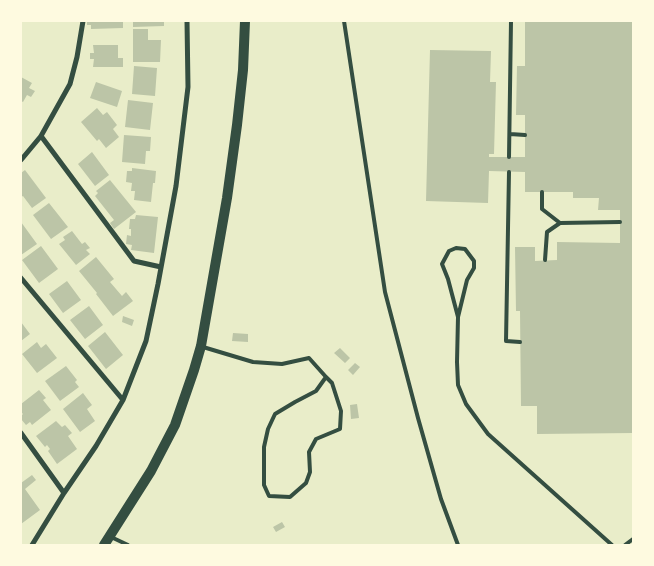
<!DOCTYPE html>
<style>
body{margin:0}
#map{position:relative;width:654px;height:566px;overflow:hidden;background:#e9edc9;font-family:"PT Sans Narrow",sans-serif}
canvas{display:block}
.frame{position:absolute;inset:0;border:22px solid #fefae0;pointer-events:none}
</style>
<div id="map">
<canvas width="654" height="566"></canvas>
<div class="frame"></div>
</div>
<script>
const ctx = document.querySelector('canvas').getContext('2d');
ctx.lineJoin = 'round';
function fill(path, color) {
  ctx.fillStyle = color;
  ctx.fill(path, 'evenodd');
}
function toPath(rows) {
  const path = new Path2D();
  for (const r of rows) {
    path.moveTo(r[0], r[1]);
    for (let i = 2; i < r.length; i += 2) path.lineTo(r[i], r[i + 1]);
  }
  return path;
}
function stroke(path, color, width, dash) {
  ctx.strokeStyle = color;
  ctx.lineWidth = width;
  ctx.lineCap = dash ? 'butt' : 'round';
  ctx.setLineDash(dash || []);
  ctx.stroke(path);
}
fill(toPath([
 [87,21,123,21,123,28,91,29,91,25,87,25],
 [133,21,164,21,164,26,133,27],
 [525,21,633,21,633,433,537,434,537,406,521,406,520,311,516,311,515,247,535,247,535,261,557,260,557,242,620,243,620,210,598,210,599,198,573,198,573,192,525,192,525,172,489,171,488,203,426,201,430,50,491,51,490,82,496,82,494,154,489,154,489,157,525,157,525,115,516,115,517,66,525,66],
 [133,29,148,29,148,40,161,40,160,62,133,62],
 [93,45,118,45,118,58,123,58,123,67,93,67,94,59,90,59,90,53,94,53],
 [134,66,157,68,155,96,132,94],
 [21,77,32,83,29,88,35,91,31,97,27,95,23,102,21,101],
 [96,82,122,91,117,107,90,98],
 [128,100,153,103,150,130,125,127],
 [97,108,103,115,107,112,117,125,113,129,119,137,106,148,99,139,97,141,81,122],
 [124,135,151,137,150,151,146,151,145,164,122,162],
 [92,152,109,175,95,186,78,164],
 [132,168,156,171,155,183,153,183,151,202,134,200,135,191,131,191,132,183,126,182,127,171,132,171],
 [25,170,46,198,32,208,23,196,21,197,21,173],
 [110,180,136,212,114,229,110,223,114,220,95,196,98,193,96,191],
 [49,203,68,227,51,239,33,215],
 [136,215,158,217,154,253,131,250,132,245,126,244,127,235,131,236,131,229,129,229,130,219,135,219],
 [21,222,37,244,21,255],
 [72,231,82,244,85,242,90,248,86,250,90,254,76,265,59,244,65,240,63,237],
 [41,246,58,269,39,283,22,260],
 [96,257,114,279,110,282,122,296,126,292,133,301,113,316,96,294,97,293,79,271],
 [67,281,81,300,63,313,49,294],
 [89,306,103,325,85,339,70,320],
 [123,316,134,320,132,326,122,322],
 [21,322,30,334,21,341],
 [105,332,123,355,106,369,88,346],
 [233,333,248,334,248,342,232,341],
 [37,342,41,348,46,344,57,358,37,373,22,354],
 [340,348,350,358,345,363,334,353],
 [355,363,360,367,353,375,348,370],
 [66,366,77,380,75,382,79,387,60,401,45,381],
 [39,390,46,398,43,400,51,410,32,425,30,422,26,425,21,419,21,416,23,414,21,412,21,404],
 [83,393,92,405,87,409,95,421,80,432,63,409],
 [357,404,359,418,351,419,350,405],
 [56,421,62,427,65,425,72,433,68,436,77,449,57,464,48,451,50,449,47,445,45,447,36,436],
 [32,475,36,480,25,489,40,510,21,524,21,483],
 [282,522,285,527,276,532,273,527]
]), '#bcc5a7');
stroke(toPath([
 [344,21,385,292,418,418,441,499,458,545],
 [510,134,525,135],
 [509,157,511,21],
 [509,172,506,341,520,342],
 [542,192,542,209,560,223],
 [545,260,547,232,560,223,620,222],
 [458,317,448,279,442,264,449,251,456,248,465,249,474,261,474,268,467,280,458,317,457,362,458,385,466,404,488,434,612,545],
 [203,347,253,362,282,364,309,358,326,377,316,391,295,402,275,414,268,429,264,447,264,485,269,496,290,497,306,483,310,472,309,452,316,439,340,429,341,411,332,383,326,377],
 [111,537,128,545],
 [625,545,633,539]
]), '#344e41', 4);
stroke(toPath([
 [41,136,134,261,161,267],
 [21,160,41,136,70,84,77,57,83,21],
 [21,278,123,400],
 [21,433,64,493],
 [32,545,64,493,96,446,123,400,146,341,158,284,176,186,188,87,187,21]
]), '#344e41', 5);
stroke(toPath([
 [104,545,151,471,175,425,194,370,201,346,227,198,237,125,243,70,245,21]
]), '#344e41', 10);
</script>
